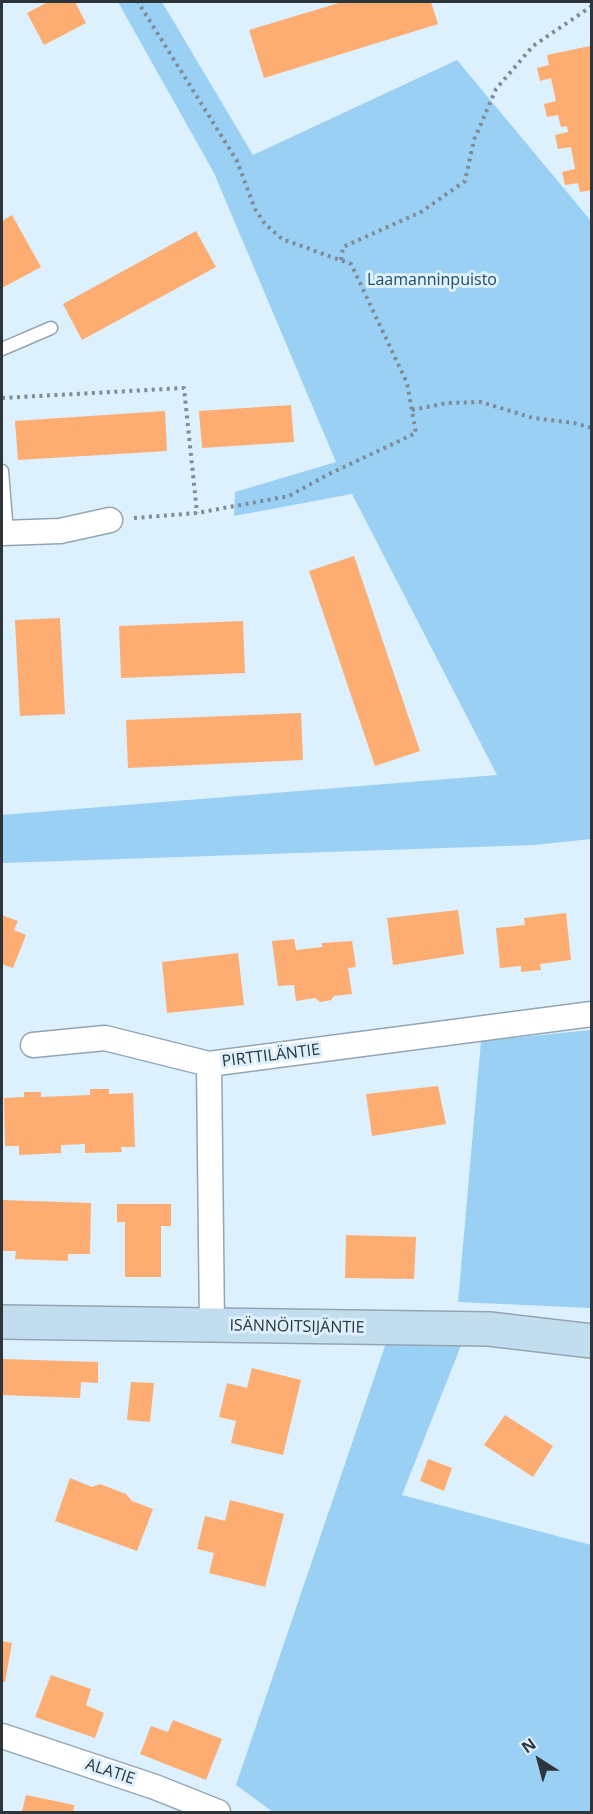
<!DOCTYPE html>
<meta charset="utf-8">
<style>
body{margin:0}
#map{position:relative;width:593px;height:1814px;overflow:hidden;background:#dcf0fe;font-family:"Open Sans",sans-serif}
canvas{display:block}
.frame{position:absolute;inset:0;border:3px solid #2d353a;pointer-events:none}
.north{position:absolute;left:509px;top:1730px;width:60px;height:60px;-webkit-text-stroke:4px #dcf0fe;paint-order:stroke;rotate:324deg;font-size:16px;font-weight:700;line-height:24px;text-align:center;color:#2d353a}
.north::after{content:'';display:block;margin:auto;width:21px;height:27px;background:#2d353a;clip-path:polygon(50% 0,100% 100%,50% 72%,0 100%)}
</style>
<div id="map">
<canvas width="593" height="1814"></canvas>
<div class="frame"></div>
<div class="north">N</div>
</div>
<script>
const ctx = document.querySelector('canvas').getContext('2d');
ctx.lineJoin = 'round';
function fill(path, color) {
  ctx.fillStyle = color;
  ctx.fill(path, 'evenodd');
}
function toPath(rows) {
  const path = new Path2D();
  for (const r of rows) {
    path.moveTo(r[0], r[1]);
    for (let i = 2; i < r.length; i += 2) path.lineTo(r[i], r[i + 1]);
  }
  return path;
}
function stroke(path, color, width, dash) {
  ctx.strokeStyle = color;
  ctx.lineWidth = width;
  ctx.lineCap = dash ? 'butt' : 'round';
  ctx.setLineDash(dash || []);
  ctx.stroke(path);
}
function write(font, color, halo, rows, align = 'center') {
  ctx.font = font + ' "Open Sans",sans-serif';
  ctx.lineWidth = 6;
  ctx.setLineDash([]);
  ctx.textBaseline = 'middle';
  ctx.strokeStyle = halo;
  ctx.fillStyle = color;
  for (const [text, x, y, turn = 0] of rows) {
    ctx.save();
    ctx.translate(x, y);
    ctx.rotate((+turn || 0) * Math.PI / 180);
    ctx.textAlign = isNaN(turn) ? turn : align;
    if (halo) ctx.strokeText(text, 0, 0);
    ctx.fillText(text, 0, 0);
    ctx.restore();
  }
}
fill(toPath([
 [118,2,162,2,253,155,457,60,591,221,591,839,534,845,2,863,2,815,497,775,352,494,234,516,235,492,336,462,214,173],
 [591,1030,591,1308,458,1302,481,1041],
 [388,1337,464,1338,402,1495,591,1545,591,1812,273,1812,236,1785]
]), '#9ad0f4');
fill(toPath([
 [48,2,75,2,86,23,44,45,27,13],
 [342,2,431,2,438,24,264,78,249,30],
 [590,46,592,54,592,190,580,192,578,183,565,185,562,172,575,169,571,147,558,149,555,135,568,132,567,126,561,127,558,115,547,117,544,104,556,101,551,78,540,81,537,68,549,65,547,55],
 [12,215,41,267,2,288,2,221],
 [196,231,216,267,82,340,63,304],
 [291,405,294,442,202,448,199,411],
 [165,411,167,451,18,460,15,421],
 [354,556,420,751,375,766,309,571],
 [60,618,65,714,20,716,15,620],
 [243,621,245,673,121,678,119,626],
 [301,713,303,760,128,768,126,720],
 [458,910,464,954,393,965,387,918],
 [566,913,571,960,540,964,541,970,521,972,521,966,500,968,496,928,525,925,524,918],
 [2,915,18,921,14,930,26,935,13,968,2,964],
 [294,939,296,950,322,947,322,943,352,941,356,967,348,968,352,994,334,996,331,1000,320,1002,315,998,296,1001,294,985,278,986,272,941],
 [238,953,244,1005,167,1013,162,962],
 [438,1086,446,1124,372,1136,366,1094],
 [90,1089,109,1089,109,1094,133,1093,135,1147,121,1147,122,1152,85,1153,85,1144,61,1145,61,1153,19,1155,19,1146,5,1146,4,1098,24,1097,24,1092,41,1092,41,1097,90,1095],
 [2,1200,91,1203,90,1254,68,1254,68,1261,15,1259,16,1251,2,1251],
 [117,1204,171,1204,171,1226,161,1226,161,1277,125,1277,125,1222,117,1222],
 [346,1235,416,1237,414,1279,345,1278],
 [2,1359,98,1362,98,1383,81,1382,80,1398,2,1395],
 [252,1368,301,1380,283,1455,231,1443,236,1421,219,1417,227,1383,247,1388],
 [131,1382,154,1383,150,1422,127,1420],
 [505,1415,553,1446,533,1477,484,1445],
 [428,1459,452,1468,444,1491,420,1481],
 [70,1478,92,1487,100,1484,126,1494,132,1501,153,1509,137,1551,55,1521],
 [230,1500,284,1514,265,1587,209,1573,214,1553,197,1549,205,1516,225,1521],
 [2,1641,12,1643,5,1682,2,1682],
 [51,1675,91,1689,86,1705,104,1713,95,1738,35,1717],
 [173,1720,222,1739,206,1780,140,1754,151,1726,168,1732],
 [26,1795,74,1805,73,1812,22,1812]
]), '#fdad72');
const lane = toPath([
 [2,349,51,328],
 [2,471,7,533]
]);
const street = toPath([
 [2,533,60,531,110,520],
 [33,1045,105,1038,209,1064],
 [212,1326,209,1064,592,1014],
 [2,1736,155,1787,218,1812]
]);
const secondary = toPath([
 [2,1322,489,1329,592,1341]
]);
stroke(lane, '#93a5b2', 15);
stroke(street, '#93a5b2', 27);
stroke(secondary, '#93a5b2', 36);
stroke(toPath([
 [341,260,343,247,421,212,465,181,474,140,496,89,533,46,592,6],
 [2,398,184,388,197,513],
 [412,410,447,403,481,402,533,418,574,423,592,428],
 [134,518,197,513,289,496,329,474,416,433,407,383,351,264,282,239,265,224,255,209,237,161,138,2]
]), '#7f8c95', 4, [3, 4.5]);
stroke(lane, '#fff', 12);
stroke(street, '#fff', 24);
stroke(secondary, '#c2deee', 33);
write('16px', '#254c64', '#dcf0fe', [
 ["Laamanninpuisto",432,280]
]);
write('16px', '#2d353a', '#dcf0fe', [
 ["PIRTTILÄNTIE",271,1056,-7],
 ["ISÄNNÖITSIJÄNTIE",297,1327,1],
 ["ALATIE",110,1772,18]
]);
</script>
